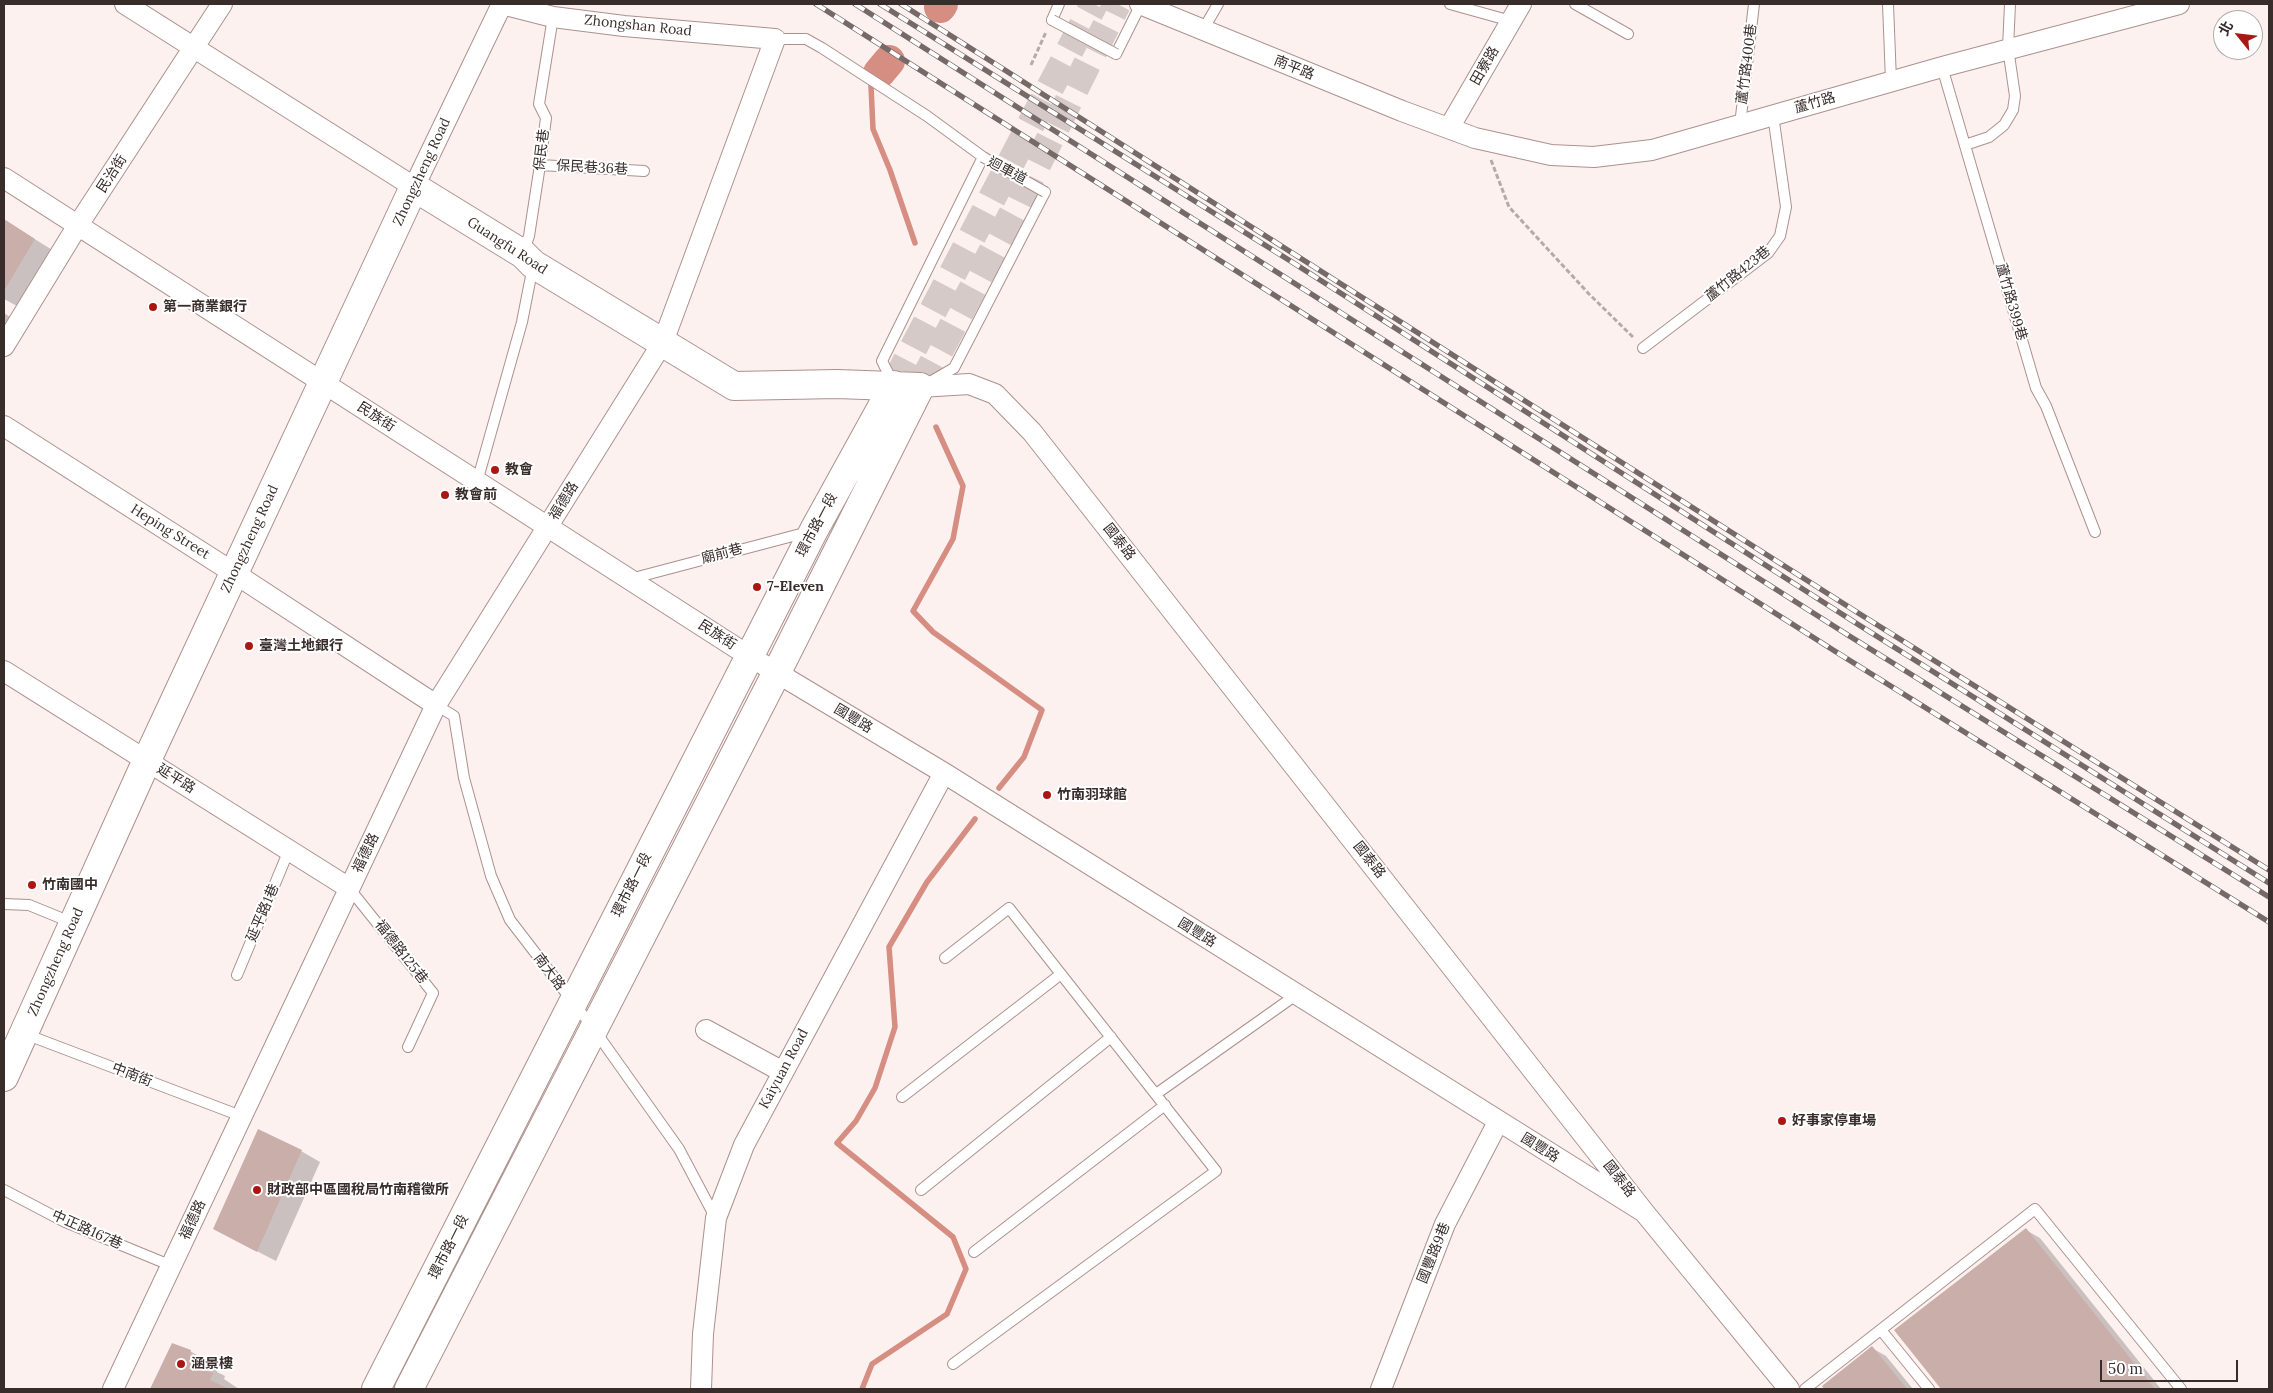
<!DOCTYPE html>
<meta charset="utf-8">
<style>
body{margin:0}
#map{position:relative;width:2273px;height:1393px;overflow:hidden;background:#fdf1ef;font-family:Lora,"Noto Sans TC",serif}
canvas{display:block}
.frame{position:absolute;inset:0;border:5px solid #382d2b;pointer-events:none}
.north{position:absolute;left:2213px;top:10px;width:50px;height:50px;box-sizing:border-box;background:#fff;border:1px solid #afabaa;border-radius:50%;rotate:299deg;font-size:14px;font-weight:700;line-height:20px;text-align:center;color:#382d2b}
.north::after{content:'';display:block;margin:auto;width:18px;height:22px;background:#aa1712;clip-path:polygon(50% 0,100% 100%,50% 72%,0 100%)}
.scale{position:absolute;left:2100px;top:1360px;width:138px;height:22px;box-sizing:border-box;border:2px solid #382d2b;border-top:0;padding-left:6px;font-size:15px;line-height:18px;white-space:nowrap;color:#382d2b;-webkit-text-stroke:4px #fff;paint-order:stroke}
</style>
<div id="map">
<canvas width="2273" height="1393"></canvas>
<div class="frame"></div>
<div class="north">北</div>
<div class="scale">50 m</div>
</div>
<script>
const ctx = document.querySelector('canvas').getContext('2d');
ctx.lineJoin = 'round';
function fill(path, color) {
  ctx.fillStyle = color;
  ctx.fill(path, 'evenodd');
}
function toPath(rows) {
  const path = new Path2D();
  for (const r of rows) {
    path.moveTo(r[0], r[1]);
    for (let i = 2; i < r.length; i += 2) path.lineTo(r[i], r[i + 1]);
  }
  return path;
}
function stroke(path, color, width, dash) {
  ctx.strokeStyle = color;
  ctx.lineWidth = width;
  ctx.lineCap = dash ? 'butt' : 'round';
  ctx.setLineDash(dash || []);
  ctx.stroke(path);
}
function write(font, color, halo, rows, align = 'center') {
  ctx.font = font + ' Lora,"Noto Sans TC",serif';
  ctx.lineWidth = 4;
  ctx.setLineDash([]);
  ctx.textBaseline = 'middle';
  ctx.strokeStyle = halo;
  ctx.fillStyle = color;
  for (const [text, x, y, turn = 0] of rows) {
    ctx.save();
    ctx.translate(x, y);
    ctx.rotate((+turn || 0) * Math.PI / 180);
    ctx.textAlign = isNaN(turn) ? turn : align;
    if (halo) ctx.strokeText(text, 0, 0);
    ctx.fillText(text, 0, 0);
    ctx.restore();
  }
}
fill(toPath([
 [4,220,62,256,28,312,4,299],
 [4,313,21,324,4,351],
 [301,1151,320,1162,276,1261,214,1229],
 [2026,1230,2040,1238,2161,1389,1943,1389,1895,1331],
 [173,1344,190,1351,218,1367,217,1372,225,1376,224,1379,239,1389,151,1389],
 [1872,1348,1886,1356,1913,1389,1826,1389,1824,1387]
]), '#0003');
stroke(toPath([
 [871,86,873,129,890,170,915,243],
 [936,427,963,486,953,539,913,611,933,632,1042,710,1024,757,999,788],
 [862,1389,872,1364,947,1314,966,1269,953,1237,837,1143,856,1121,875,1088,895,1027,889,947,927,882,975,819]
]), '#d68d82', 5.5);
stroke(toPath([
 [940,7,942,4],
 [879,73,889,61]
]), '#d68d82', 32);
fill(toPath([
 [4,219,35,239,4,291],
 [258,1129,302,1150,257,1252,213,1229],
 [2026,1228,2082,1298,2155,1389,1941,1389,1894,1330],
 [172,1343,191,1350,190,1355,198,1359,197,1362,204,1366,204,1370,213,1373,210,1380,229,1389,150,1389],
 [1872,1346,1907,1389,1824,1389,1822,1386]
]), '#caaeaa');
stroke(toPath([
 [894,385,1094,4],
 [920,387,1014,211,1117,4]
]), '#d6cac8', 28, [28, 14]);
const lane = toPath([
 [1450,4,1511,21],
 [1575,4,1628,34],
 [1888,4,1891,81],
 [1052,20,1059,4],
 [1203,30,1218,4],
 [775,39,806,39,822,48,927,116,983,157,882,361,893,383],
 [1116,54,1141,4],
 [1942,67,2036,388,2046,406,2095,532],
 [1740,125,1754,4],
 [1965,145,1989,137,2004,125,2013,110,2015,96,2008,48,2010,4],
 [540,165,644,171],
 [523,253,529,236,540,165,546,118,539,104,553,17],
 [1643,348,1768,253,1780,236,1786,207,1773,115],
 [930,382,954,368,1045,192],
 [477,482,522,322,533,266],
 [630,579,808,532],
 [436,705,454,716,464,778,491,876,510,920,593,1028,679,1149,715,1217],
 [349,888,433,993,408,1047],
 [4,904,29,905,73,923],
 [945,958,1009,908,1216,1171,953,1364],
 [237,975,289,850],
 [25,1034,241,1116],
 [1156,1094,1296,995],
 [902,1097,1061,974],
 [4,1190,65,1222,172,1266],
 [921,1190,1111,1037],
 [974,1252,1165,1105],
 [1881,1330,1929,1389],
 [1805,1389,2035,1209,2181,1389]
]);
const street = toPath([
 [125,4,414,187,502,4],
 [1140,4,1402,111,1475,138,1551,155,1594,157,1652,150,1942,67,2179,4],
 [1449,128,1521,4],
 [4,178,749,656,944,773,1644,1212],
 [4,346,78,225,222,4],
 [920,387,969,384,995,394,1032,432,1644,1212,1789,1389],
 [4,426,234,573,436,705],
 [4,671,349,888],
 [706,1030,783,1072],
 [113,1389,436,705,663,342,775,39,624,26,553,17,502,4],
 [701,1389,703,1334,716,1218,744,1145,944,773],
 [1381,1389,1445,1224,1498,1122]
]);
const secondary = toPath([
 [4,1077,147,760,414,187,523,254,533,264,734,386,837,384,920,387,777,672,409,1389],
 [376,1389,814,530,894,385]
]);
stroke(lane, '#ac918d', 12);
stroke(street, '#ac918d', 22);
stroke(secondary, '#ac918d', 30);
stroke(toPath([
 [1031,65,1046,32],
 [1491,160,1509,207,1589,294,1634,338]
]), '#b6aaa8', 3, [5, 2.5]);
stroke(lane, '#fff', 10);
stroke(street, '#fff', 20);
stroke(secondary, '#fff', 28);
const rail = toPath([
 [816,4,1841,655,2269,922],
 [855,4,1851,637,2269,897],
 [880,4,1292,262,1859,625,2269,883],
 [901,4,1863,616,2269,870]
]);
stroke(rail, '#756a68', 5.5);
stroke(rail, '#fff', 4, [11]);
const laneBridge = toPath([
 [1052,20,1116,54],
 [983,157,1045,192]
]);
stroke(laneBridge, '#ac918d', 12, []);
stroke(laneBridge, '#fff', 10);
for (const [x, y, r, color] of [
 [153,307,5,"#aa1712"],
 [495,470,5,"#aa1712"],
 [445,495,5,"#aa1712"],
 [757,587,5,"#aa1712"],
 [249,646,5,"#aa1712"],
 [1047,795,5,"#aa1712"],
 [32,885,5,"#aa1712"],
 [1782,1121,5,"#aa1712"],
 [257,1190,5,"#aa1712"],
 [181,1364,5,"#aa1712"]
]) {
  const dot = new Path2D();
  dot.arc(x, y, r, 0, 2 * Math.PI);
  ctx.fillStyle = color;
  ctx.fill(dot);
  stroke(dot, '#fff', 2);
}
write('14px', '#382d2b', '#fff', [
 ["Zhongshan Road",638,26,6],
 ["蘆竹路400巷",1747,64,-83],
 ["田寮路",1485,66,-60],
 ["南平路",1294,68,22],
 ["蘆竹路",1815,103,-16],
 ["保民巷",542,150,-83],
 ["保民巷36巷",592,168,3],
 ["迴車道",1007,171,28],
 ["Zhongzheng Road",422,172,-65],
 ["民治街",112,174,-57],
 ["Guangfu Road",507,246,33],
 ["蘆竹路423巷",1738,274,-39],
 ["蘆竹路399巷",2011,302,74],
 ["民族街",376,417,33],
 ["福德路",564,501,-58],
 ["環市路一段",817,525,-62],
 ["Heping Street",170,532,32],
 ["Zhongzheng Road",250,539,-65],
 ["國泰路",1119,542,52],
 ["廟前巷",722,554,-15],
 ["民族街",717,635,33],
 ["國豐路",853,719,31],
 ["延平路",176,779,32],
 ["福德路",366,853,-64],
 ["國泰路",1369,860,52],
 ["環市路一段",632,885,-63],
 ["延平路1巷",263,913,-67],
 ["國豐路",1197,933,32],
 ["福德路125巷",401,952,52],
 ["Zhongzheng Road",56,962,-66],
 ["南大路",549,972,53],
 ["Kaiyuan Road",784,1069,-62],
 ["中南街",132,1075,21],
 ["國豐路",1540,1148,32],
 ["國泰路",1619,1179,52],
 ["福德路",193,1220,-65],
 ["中正路167巷",87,1230,24],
 ["環市路一段",449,1247,-63],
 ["國豐路9巷",1434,1253,-68]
]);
write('bold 14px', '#382d2b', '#fff', [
 ["第一商業銀行",163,307],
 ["教會",505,470],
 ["教會前",455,495],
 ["7-Eleven",767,587],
 ["臺灣土地銀行",259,646],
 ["竹南羽球館",1057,795],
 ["竹南國中",42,885],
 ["好事家停車場",1792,1121],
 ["財政部中區國稅局竹南稽徵所",267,1190],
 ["涵景樓",191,1364]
], 'left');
</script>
